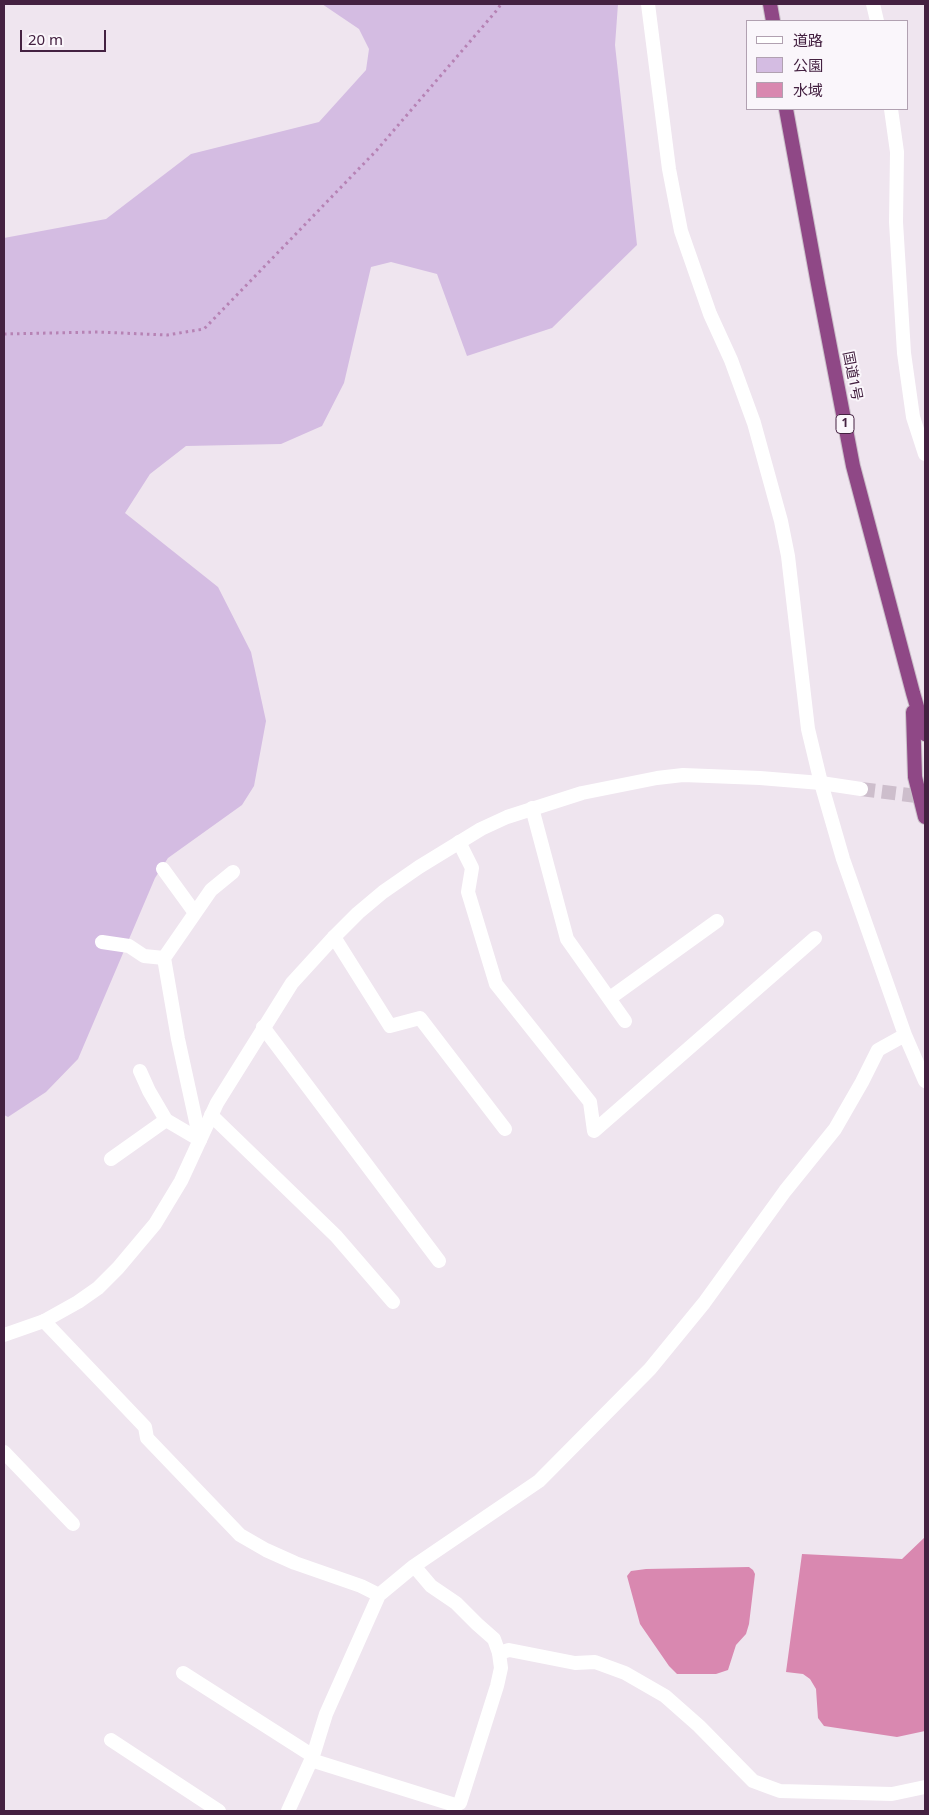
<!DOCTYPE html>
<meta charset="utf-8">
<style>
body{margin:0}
#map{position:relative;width:929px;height:1815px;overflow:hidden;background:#efe5ef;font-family:"Noto Sans","Noto Sans JP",sans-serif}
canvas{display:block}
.frame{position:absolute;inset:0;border:5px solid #442141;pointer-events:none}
.legend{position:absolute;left:746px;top:20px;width:162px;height:90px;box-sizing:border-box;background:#faf6fb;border:1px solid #b1a1b1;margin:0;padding:6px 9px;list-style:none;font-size:15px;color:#442141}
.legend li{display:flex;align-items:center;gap:10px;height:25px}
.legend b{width:25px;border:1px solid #b1a1b1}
.scale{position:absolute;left:20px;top:30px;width:86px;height:22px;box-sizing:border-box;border:2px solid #442141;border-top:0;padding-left:6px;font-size:15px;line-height:18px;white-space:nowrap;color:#442141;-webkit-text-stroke:4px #faf6fb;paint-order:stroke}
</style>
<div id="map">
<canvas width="929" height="1815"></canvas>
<div class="frame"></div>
<ul class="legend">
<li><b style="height:6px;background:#fff"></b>道路</li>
<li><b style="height:14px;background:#d4bce2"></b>公園</li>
<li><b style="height:14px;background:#d988b0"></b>水域</li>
</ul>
<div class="scale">20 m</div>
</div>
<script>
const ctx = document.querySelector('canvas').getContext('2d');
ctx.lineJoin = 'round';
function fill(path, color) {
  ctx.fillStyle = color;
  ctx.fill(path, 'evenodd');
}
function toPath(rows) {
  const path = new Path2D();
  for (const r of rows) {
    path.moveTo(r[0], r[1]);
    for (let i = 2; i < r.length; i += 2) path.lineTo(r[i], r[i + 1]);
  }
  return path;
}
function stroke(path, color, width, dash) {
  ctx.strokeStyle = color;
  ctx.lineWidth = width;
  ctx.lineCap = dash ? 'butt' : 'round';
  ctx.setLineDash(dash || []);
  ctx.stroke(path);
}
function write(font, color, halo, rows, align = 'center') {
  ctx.font = font + ' "Noto Sans","Noto Sans JP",sans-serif';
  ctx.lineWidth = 4;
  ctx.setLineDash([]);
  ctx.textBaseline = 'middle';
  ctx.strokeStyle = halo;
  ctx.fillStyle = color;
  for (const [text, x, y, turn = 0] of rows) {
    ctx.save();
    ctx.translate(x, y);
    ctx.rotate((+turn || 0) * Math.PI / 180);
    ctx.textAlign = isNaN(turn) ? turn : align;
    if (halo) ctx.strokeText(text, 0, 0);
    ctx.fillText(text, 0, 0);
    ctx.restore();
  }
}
fill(toPath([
 [322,4,618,4,615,45,637,245,552,328,467,356,437,274,391,262,371,267,344,383,322,426,281,444,186,446,150,474,125,513,218,587,251,652,266,721,254,786,242,805,168,858,155,878,78,1059,46,1092,8,1117,4,1115,4,238,106,219,191,154,319,122,366,70,369,49,359,29]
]), '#d4bce2');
fill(toPath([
 [925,1537,925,1731,897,1737,824,1726,818,1718,816,1689,810,1679,803,1674,786,1672,802,1554,902,1559],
 [749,1567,753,1570,755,1574,749,1624,746,1634,736,1645,728,1670,716,1674,677,1674,669,1666,640,1624,627,1576,631,1571,646,1569]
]), '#d988b0');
stroke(toPath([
 [861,789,925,797]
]), '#cdbecc', 14, [14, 7]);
const trunk = toPath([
 [770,4,773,21],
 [786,109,818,284,853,466,913,693,925,734],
 [913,712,915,777,925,817]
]);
stroke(trunk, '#cbc1ca', 16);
stroke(toPath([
 [4,334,98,332,167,335,204,329,376,151,497,10,501,4]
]), '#b682b4', 3, [2.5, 4]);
stroke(toPath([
 [459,842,472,868,468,892,496,984,590,1102,594,1131,815,938],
 [499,1653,509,1650,575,1663,595,1662,625,1673,665,1696,699,1726,753,1781,769,1787,780,1791,892,1794,925,1787]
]), '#fff', 14);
stroke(toPath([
 [648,4,669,169,681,231,710,314,731,360,754,423,781,521,788,556,808,729,821,783,843,859,905,1035,925,1081],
 [873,4,877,21],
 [891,109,897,152,896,222,904,353,913,417,925,454],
 [532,808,567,939,625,1021],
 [163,869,195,913],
 [334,937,390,1026,420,1018,505,1129],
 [102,942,129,946,144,956,164,958],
 [610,998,717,921],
 [263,1027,439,1261],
 [140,1071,149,1091,166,1120],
 [211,1115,336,1236,393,1302],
 [200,1140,178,1039,164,958,211,890,233,872],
 [111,1159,166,1120,200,1140],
 [44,1321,145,1427,147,1438,240,1535,266,1550,295,1563,361,1586,379,1595],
 [4,1452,73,1524],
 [183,1673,313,1756],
 [111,1740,219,1811],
 [311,1760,455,1805,460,1803,497,1686,501,1668,499,1653,494,1639,477,1624,456,1603,431,1586,414,1566],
 [288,1811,313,1756,326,1714,379,1595,414,1566,539,1481,650,1369,704,1303,785,1191,835,1129,862,1082,878,1050,905,1035]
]), '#fff', 14);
stroke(toPath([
 [4,1335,44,1321,78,1302,98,1288,118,1268,155,1224,181,1181,217,1103,292,983,334,937,358,913,383,892,419,867,481,829,507,817,582,793,657,778,683,775,760,778,821,783,861,789]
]), '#fff', 14);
stroke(trunk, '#8f4886', 14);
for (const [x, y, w] of [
 [845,424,18]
]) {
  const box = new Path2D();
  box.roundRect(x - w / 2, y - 9.5, w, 19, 4);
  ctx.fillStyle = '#faf6fb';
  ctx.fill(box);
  stroke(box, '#442141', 1);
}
write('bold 12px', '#442141', null, [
 ["1",845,424]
]);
write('14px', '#442141', '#faf6fb', [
 ["国道1号",852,376,79]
]);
</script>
